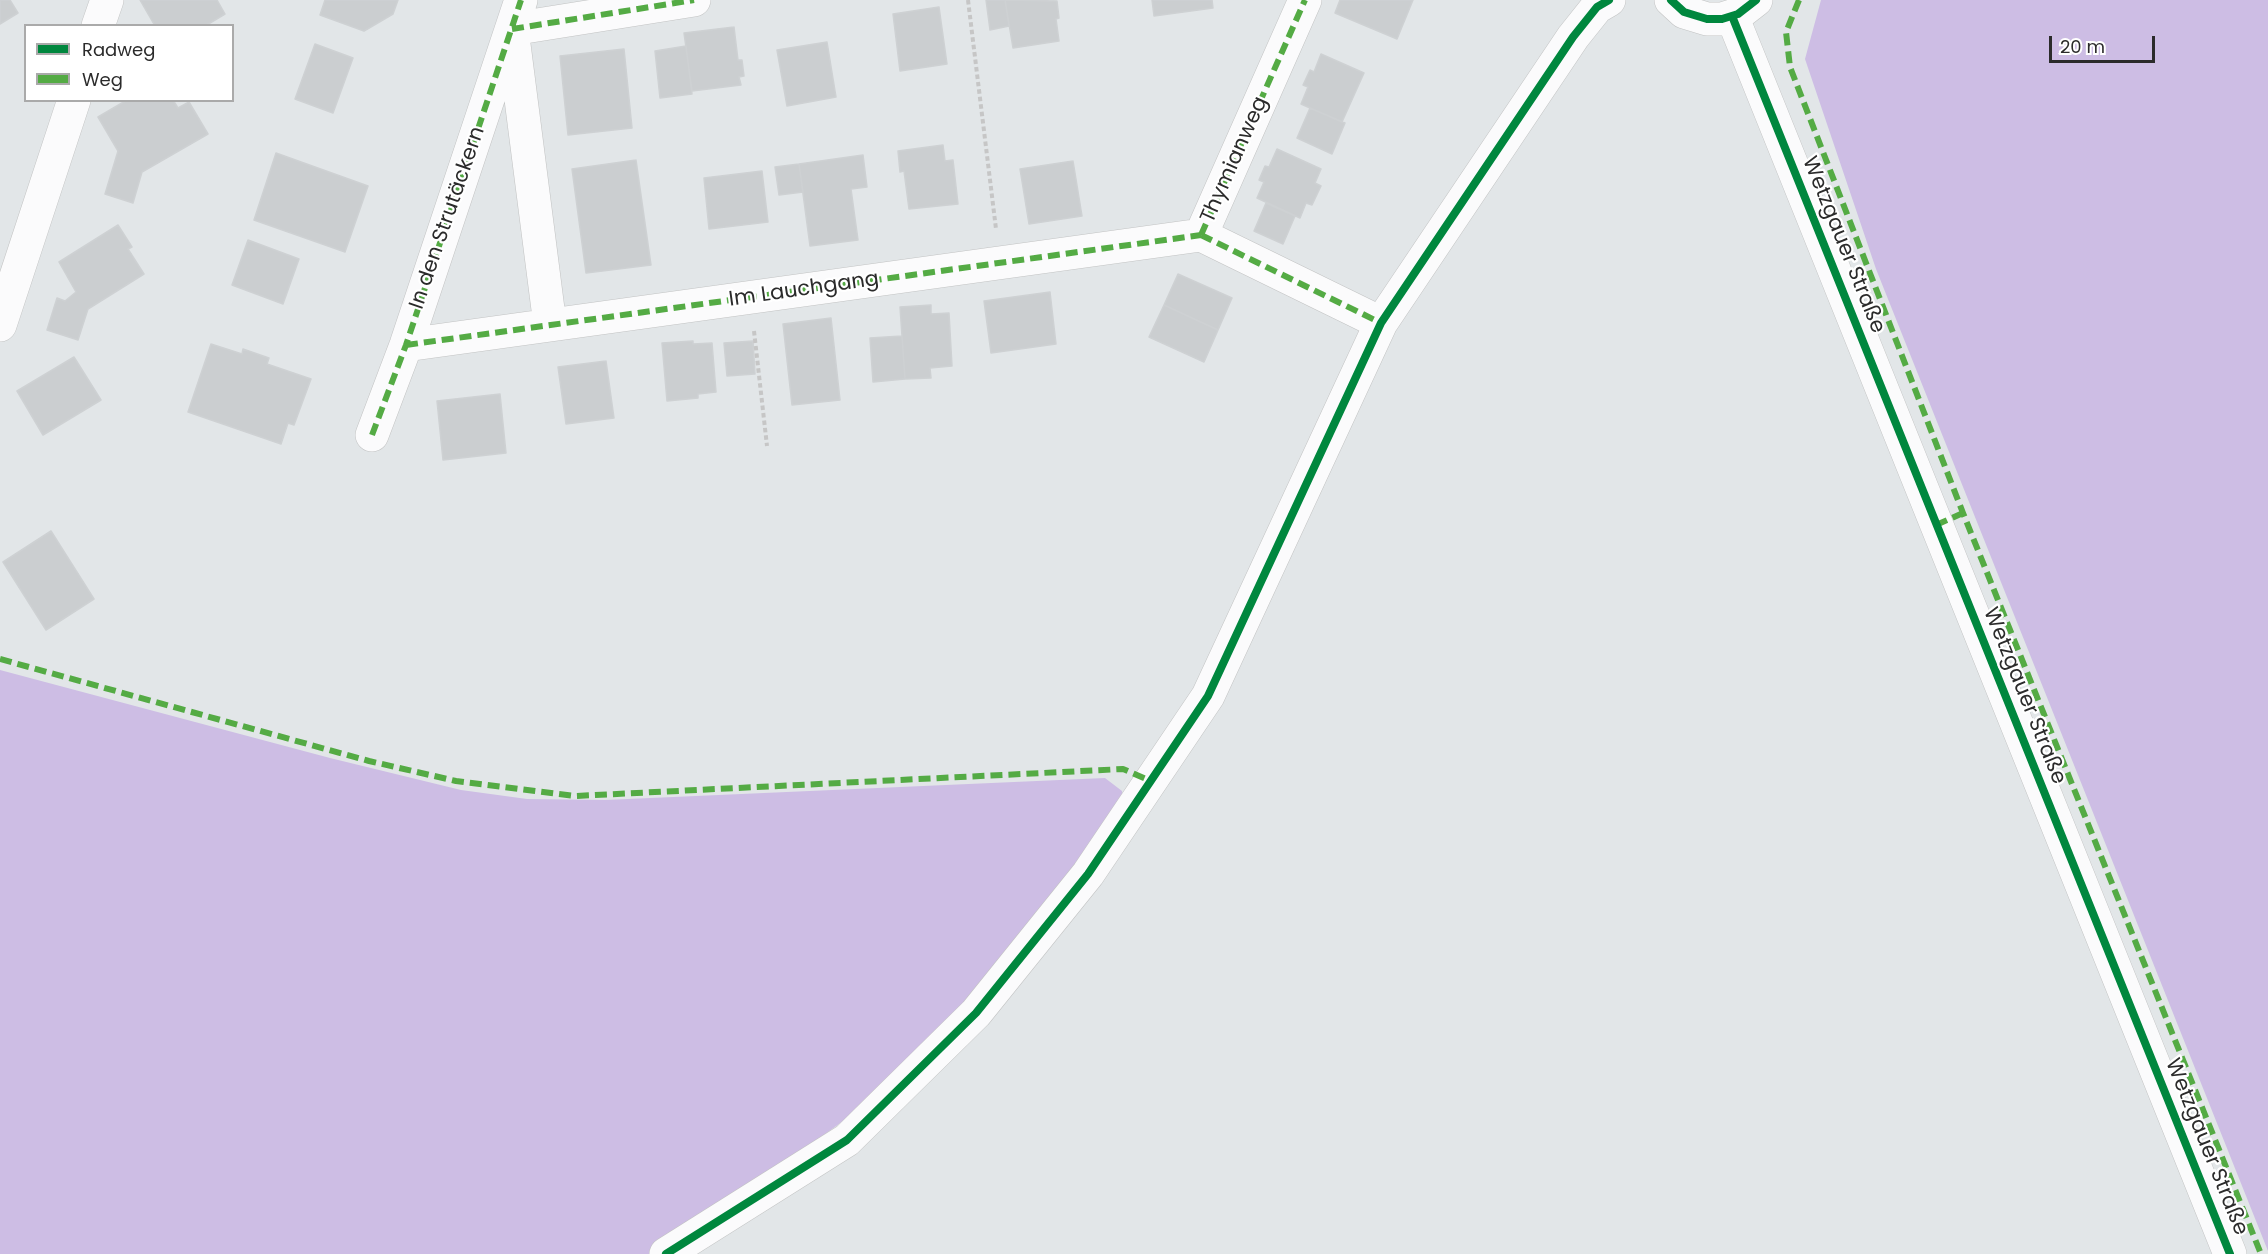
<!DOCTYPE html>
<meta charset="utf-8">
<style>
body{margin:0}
#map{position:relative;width:2268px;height:1254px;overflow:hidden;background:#e2e6e8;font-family:Poppins,sans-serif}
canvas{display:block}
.legend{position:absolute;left:24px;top:24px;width:210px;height:78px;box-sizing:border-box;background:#fff;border:2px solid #aaa;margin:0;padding:8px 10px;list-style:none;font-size:18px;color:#2b2b2b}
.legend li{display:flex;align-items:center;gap:12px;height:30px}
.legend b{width:30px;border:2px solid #aaa}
.scale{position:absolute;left:2049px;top:36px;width:106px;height:27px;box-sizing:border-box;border:3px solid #2b2b2b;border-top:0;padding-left:8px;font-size:18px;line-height:21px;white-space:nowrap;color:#2b2b2b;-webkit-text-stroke:4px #fff;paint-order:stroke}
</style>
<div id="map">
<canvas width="2268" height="1254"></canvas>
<ul class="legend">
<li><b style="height:8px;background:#00873e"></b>Radweg</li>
<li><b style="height:8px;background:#54ab44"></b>Weg</li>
</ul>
<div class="scale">20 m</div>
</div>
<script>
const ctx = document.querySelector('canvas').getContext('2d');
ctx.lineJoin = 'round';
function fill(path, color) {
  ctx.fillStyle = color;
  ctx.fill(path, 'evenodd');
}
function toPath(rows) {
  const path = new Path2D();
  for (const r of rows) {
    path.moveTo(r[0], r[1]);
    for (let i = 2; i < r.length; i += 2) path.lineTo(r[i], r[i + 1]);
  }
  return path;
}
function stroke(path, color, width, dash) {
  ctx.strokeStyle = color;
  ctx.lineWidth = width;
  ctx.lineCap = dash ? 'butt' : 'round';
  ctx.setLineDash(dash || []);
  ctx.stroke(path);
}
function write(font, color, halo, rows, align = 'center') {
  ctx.font = font + ' Poppins,sans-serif';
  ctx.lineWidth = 4.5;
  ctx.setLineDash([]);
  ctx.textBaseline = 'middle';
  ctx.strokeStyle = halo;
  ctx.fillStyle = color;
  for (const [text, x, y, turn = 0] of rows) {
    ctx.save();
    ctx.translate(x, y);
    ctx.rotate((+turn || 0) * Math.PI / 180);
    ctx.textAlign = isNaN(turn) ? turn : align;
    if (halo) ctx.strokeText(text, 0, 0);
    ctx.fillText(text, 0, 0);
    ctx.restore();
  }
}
fill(toPath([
 [1821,0,2268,0,2268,1251,1876,269,1805,59],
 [0,670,330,758,461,790,527,799,605,800,1105,778,1122,791,1123,804,1025,937,915,1061,854,1113,784,1164,677,1254,0,1254]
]), '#cdbde4');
const building = toPath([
 [0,0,10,0,18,13,0,24,0,0],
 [140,0,217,0,225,14,205,26,155,26,140,0],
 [325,0,398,0,393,14,364,31,320,15,325,0],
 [986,0,1005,0,1009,26,990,30,986,0],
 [1005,0,1057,1,1059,18,1056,19,1059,41,1013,48,1005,0],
 [1152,0,1212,0,1213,8,1154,16,1152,0],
 [1340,0,1413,0,1397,39,1335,13,1340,0],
 [939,7,947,64,900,71,893,14,939,7],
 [734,27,738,60,742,60,744,76,739,77,741,85,692,91,684,33,734,27],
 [827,42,836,97,787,106,777,50,827,42],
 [315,44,353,58,333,113,295,99,315,44],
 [686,46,692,94,660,98,655,51,686,46],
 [624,49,632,128,568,135,560,56,624,49],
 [1321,54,1364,73,1342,122,1301,104,1308,87,1303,85,1310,70,1314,72,1321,54],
 [127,100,173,100,178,108,189,102,208,134,142,172,133,203,105,194,118,151,98,117,127,100],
 [1310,108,1345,123,1332,154,1297,138,1310,108],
 [943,145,945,161,953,160,958,204,909,209,904,171,900,172,898,151,943,145],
 [1277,149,1321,169,1315,183,1321,186,1312,205,1306,203,1300,218,1257,198,1264,182,1259,180,1265,166,1269,167,1277,149],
 [276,153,368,186,345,252,254,220,276,153],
 [863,155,867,187,851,189,858,240,810,246,799,164,863,155],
 [636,160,651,265,586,273,572,169,636,160],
 [1073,161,1082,216,1029,224,1020,169,1073,161],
 [799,164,803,192,779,195,775,167,799,164],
 [762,171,768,222,709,229,704,178,762,171],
 [1266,203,1295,216,1283,244,1254,231,1266,203],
 [118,225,132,247,128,249,144,274,88,309,78,340,47,330,57,298,65,301,76,292,59,262,118,225],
 [248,240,299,259,283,304,232,285,248,240],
 [1178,274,1232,298,1218,330,1164,305,1178,274],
 [1050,292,1056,344,991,353,984,301,1050,292],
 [931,305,931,314,949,313,952,366,930,368,931,378,905,379,900,307,931,305],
 [1164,305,1218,330,1204,362,1149,337,1164,305],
 [831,318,840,400,792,405,783,324,831,318],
 [902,336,905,379,873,382,870,338,902,336],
 [693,341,693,344,712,343,716,392,698,394,698,398,667,401,662,343,693,341],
 [753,341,755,374,727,376,724,343,753,341],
 [211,344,242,354,243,349,269,358,267,364,311,379,294,425,288,423,281,444,188,412,211,344],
 [74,357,101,400,43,435,17,391,74,357],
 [606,361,614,418,566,424,558,367,606,361],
 [500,394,506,453,443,460,437,401,500,394],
 [51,531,94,599,46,630,3,562,51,531]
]);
fill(building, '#cbced0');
stroke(building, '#ced1d3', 1.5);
const minor = toPath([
 [1671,0,1684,12,1707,19,1722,19,1738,14,1756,0],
 [1732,16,2230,1254],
 [98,26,107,0],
 [1201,235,1305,0],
 [1201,235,1381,323],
 [0,325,74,100],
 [550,325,512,29,694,0],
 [406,345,1201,235],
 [372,435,406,345,521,0],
 [666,1254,847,1140,976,1013,1088,874,1208,696,1381,323,1573,37,1597,7,1609,0]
]);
stroke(minor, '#c2c3c3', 34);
stroke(toPath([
 [968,0,996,229],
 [754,331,767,446]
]), '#c6c6c6', 4, [4.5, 3]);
stroke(minor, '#fbfbfc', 33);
stroke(toPath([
 [1799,0,1786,32,1790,67,1963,513,2261,1254],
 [512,29,694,0],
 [1201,235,1305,0],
 [1201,235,1381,323],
 [406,345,1201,235],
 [372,435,406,345,521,0],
 [1936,525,1963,513],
 [0,659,369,761,456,781,575,796,1123,769,1151,781]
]), '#54ab44', 6, [12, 6]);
stroke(toPath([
 [1671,0,1684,12,1707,19,1722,19,1738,14,1756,0],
 [1732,16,2230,1254],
 [666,1254,847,1140,976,1013,1088,874,1208,696,1381,323,1573,37,1597,7,1609,0]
]), '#00873e', 8);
write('21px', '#2b2b2b', '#fff', [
 ["Thymianweg",1235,160,-66],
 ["In den Strutäckern",448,218,-71],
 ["Wetzgauer Straße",1843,245,68],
 ["Im Lauchgang",804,290,-8],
 ["Wetzgauer Straße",2024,696,68],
 ["Wetzgauer Straße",2206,1147,68]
]);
</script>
